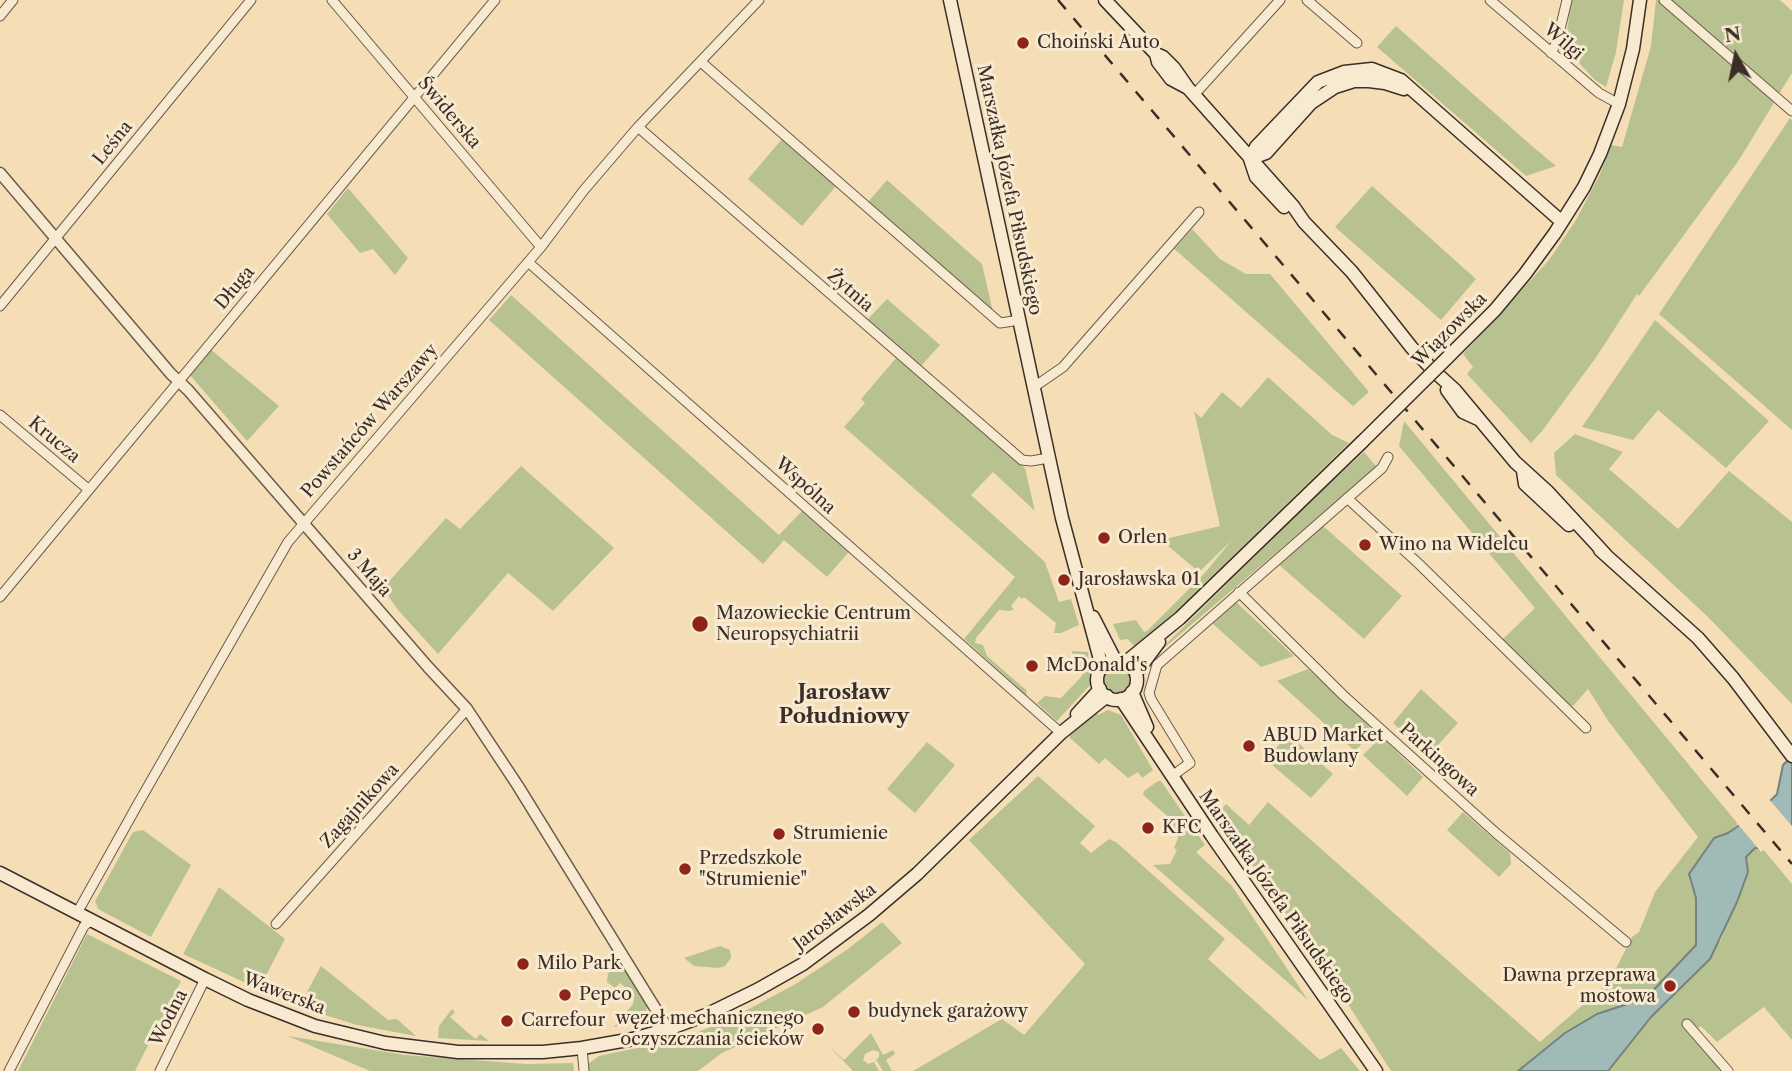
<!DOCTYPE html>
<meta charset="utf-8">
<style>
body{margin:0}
#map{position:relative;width:1792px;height:1071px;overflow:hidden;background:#f5deb6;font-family:"Libre Caslon Text",serif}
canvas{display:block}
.north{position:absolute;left:1701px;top:21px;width:70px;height:70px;-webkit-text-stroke:5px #f8ead0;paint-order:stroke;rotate:351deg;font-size:19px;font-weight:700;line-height:28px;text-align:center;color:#3b2e27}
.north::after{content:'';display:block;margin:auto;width:24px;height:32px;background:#3b2e27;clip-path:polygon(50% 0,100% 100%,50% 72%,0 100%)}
</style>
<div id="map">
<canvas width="1792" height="1071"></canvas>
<div class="north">N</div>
</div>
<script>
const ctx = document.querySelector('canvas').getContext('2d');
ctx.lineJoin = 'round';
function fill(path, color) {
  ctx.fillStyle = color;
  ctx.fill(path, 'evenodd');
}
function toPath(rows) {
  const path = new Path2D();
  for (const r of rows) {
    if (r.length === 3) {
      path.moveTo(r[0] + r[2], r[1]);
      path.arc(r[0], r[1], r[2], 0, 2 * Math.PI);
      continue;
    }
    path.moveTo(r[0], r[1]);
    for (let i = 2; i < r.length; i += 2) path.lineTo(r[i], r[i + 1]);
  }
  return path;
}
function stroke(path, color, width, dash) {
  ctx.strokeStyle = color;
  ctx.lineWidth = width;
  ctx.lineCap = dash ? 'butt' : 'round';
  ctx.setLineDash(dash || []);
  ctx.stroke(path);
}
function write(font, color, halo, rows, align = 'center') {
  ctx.font = font + ' "Libre Caslon Text",serif';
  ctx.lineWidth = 6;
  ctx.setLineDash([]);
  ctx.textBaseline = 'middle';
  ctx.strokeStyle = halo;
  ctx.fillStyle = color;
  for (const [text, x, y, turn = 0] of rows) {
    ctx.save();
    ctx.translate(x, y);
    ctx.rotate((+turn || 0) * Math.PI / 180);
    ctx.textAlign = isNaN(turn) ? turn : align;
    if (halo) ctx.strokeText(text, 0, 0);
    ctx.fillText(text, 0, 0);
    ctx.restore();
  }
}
fill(toPath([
 [1571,0,1624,0,1616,52,1606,87,1595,80,1570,53,1566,41],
 [1656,0,1660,0,1775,101,1739,160,1639,296,1637,294,1597,356,1542,431,1531,443,1467,374,1473,367,1463,354,1549,260,1576,220,1600,174,1611,145,1622,147,1651,46],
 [1671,0,1780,0,1792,11,1792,73,1779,94],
 [1396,26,1532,146,1556,166,1526,176,1377,47],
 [1790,118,1792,120,1792,430,1659,314],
 [782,139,836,186,802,226,748,179],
 [887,180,982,264,993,312,868,202],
 [1372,186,1476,279,1441,320,1335,227],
 [348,188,408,258,395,275,373,249,360,253,327,214],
 [1192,229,1220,259,1246,274,1270,274,1369,392,1353,406,1179,253,1174,249],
 [511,295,779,535,802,511,848,552,847,554,827,577,784,540,763,564,489,320],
 [887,299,940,345,920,367,867,320],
 [1655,320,1769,421,1726,468,1658,410,1633,440,1582,427],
 [210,349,279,406,247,441,189,374],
 [897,357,1025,468,1035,511,993,472,971,495,1045,562,1059,602,1071,599,1079,625,1061,633,1054,633,1056,623,1024,597,1022,599,1019,596,1011,606,1014,609,1010,611,999,610,976,638,975,643,983,645,987,656,1026,690,1027,696,964,639,1015,577,844,427,865,403,861,399],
 [1268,377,1332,435,1349,443,1139,647,1133,645,1128,639,1120,640,1113,624,1136,620,1144,632,1147,631,1203,575,1232,540,1199,572,1161,540,1220,526,1194,411,1201,418,1222,392,1241,408],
 [1404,421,1738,824,1728,833,1714,838,1690,873,1696,898,1696,944,1646,998,1597,1014,1565,1033,1518,1071,1391,1071,1337,987,1217,814,1226,804,1249,825,1268,802,1540,1042,1609,982,1632,937,1639,932,1655,892,1698,837,1609,722,1588,689,1572,707,1502,640,1535,608,1399,446],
 [1575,434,1623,452,1609,469,1678,529,1729,471,1792,522,1792,704,1708,617,1556,475,1554,453],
 [1364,452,1377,467,1151,659,1316,496],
 [521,466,614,548,553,611,508,573,438,654,398,610,383,588,446,518,460,529],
 [1322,525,1402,596,1364,639,1278,564],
 [1235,601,1294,656,1261,667,1212,623],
 [1072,651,1088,652,1091,684,1057,721,1037,703,1045,696,1061,698,1082,676,1083,671,1076,669],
 [1117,679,13],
 [1308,669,1369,725,1370,735,1355,751,1277,681],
 [1421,689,1458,723,1428,756,1393,723],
 [1108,710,1121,715,1153,770,1142,778,1138,772,1128,778,1105,758,1099,764,1070,738,1070,731,1095,711,1098,715],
 [1288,734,1333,774,1311,798,1266,760],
 [1386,741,1423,777,1407,796,1363,755,1376,742],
 [927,742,955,765,915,813,887,789],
 [1038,776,1095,826,1080,843,1091,853,1109,839,1116,842,1225,939,1208,959,1320,1060,1341,1048,1360,1071,913,1071,1002,1019,1024,1035,1085,964,969,840],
 [1158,781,1161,781,1205,845,1196,852,1232,886,1308,1000,1153,865,1170,864,1177,850,1174,848,1178,838,1177,830,1171,823,1172,820,1143,795,1144,791],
 [1463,812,1510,853,1511,864,1499,877,1447,830],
 [143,830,191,865,151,937,98,909,95,901,133,832],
 [1755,848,1762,848,1792,884,1792,1040,1764,1007,1717,1042,1701,1026,1692,1033,1723,1071,1608,1071,1651,1017,1721,940,1748,872,1746,857],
 [219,887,285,939,259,989,183,954],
 [882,922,902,943,823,1007,722,1053,698,1071,588,1071,588,1064,599,1056,680,1039,726,1021,794,985,848,949],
 [87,934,181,981,135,1071,18,1071],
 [720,946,730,950,731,958,725,966,718,968,694,966,684,958],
 [321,966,388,1020,397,1019,416,1036,357,1025,299,1007],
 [616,968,625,971,631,976,648,1005,642,1022,614,1027,633,1004,634,999,630,996,632,993,620,983,615,988,607,982,608,973],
 [452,1009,455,1012,450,1017,467,1032,476,1039,480,1034,489,1041,438,1038,439,1026],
 [871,1033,883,1055,893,1050,895,1054,886,1060,892,1071,883,1071,876,1060,879,1057,879,1052,873,1050,865,1054,863,1060,868,1064,874,1062,879,1071,853,1071,827,1044,844,1060],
 [288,1036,405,1055,526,1064,573,1063,574,1071,370,1071]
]), '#b8c291');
const water = toPath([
 [1792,756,1792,825,1762,848,1755,848,1746,857,1748,872,1737,902,1710,959,1651,1017,1608,1071,1518,1071,1565,1033,1597,1014,1646,998,1696,945,1696,898,1689,874,1714,838,1728,833,1761,810,1777,794,1783,765,1792,756]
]);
fill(water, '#9fbab7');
stroke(water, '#77827d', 2);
fill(toPath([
 [1768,798,1792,826,1792,830,1761,852,1736,822,1745,817,1746,812,1753,807,1759,806]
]), '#f5deb6');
const minor = toPath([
 [332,0,541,247],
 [1307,0,1357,43],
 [1490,0,1599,93,1619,104],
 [1664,0,1792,111],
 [0,16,13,0],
 [1551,53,1557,42,1567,0],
 [701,62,1000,323,1020,320],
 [1194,95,1280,0],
 [638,127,1022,460,1031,461,1049,458],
 [528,262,1061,733],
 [0,306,251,0],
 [1034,387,1063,367,1199,212],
 [0,415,88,489],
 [1347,498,1419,564,1586,728],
 [1239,592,1343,695,1496,833,1626,942],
 [0,597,495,0],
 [1172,776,1190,763,1151,699,1149,693,1157,665,1382,468,1388,457],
 [77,913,139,802,288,542,541,247,584,190,638,127,759,0],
 [276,924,467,709],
 [1687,1024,1728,1071],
 [582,1048,584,1071],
 [9,1071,84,926,90,921],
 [160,1071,205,979]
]);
const tertiary = toPath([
 [0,173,171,374,188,390,428,667,467,709,518,786,668,1029]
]);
const secondary = toPath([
 [950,0,1062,518,1102,667],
 [1105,0,1156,54,1158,62,1171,79,1188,88],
 [1156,54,1163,57,1174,68,1188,88,1293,206,1304,222,1352,272,1412,348,1435,372,1455,390,1515,462,1548,492,1606,555],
 [1250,159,1256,147,1318,82,1344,72,1372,69,1401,80,1562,222],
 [1250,159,1266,153,1311,103,1335,87,1354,81,1369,81,1385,83,1404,89],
 [1250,159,1256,177,1284,207],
 [1446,359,1495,310,1525,274,1555,233,1584,187,1600,154,1619,104,1633,49,1640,0],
 [1447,390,1463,412,1478,419],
 [1523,471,1525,484,1569,525],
 [1600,550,1698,638,1733,678,1792,756],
 [1093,617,1115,660],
 [1117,680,20],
 [1126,662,1180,618,1362,442],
 [1136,673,1159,642],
 [1132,692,1147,727],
 [1121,699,1212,836,1376,1071],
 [1077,714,1100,689],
 [0,873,205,979,248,1000,315,1026,385,1043,458,1052,543,1052,582,1048,633,1039,668,1029,706,1015,757,990,803,964,869,915,917,874,1061,733,1107,696]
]);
stroke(minor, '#6a5a4b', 11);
stroke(tertiary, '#6a5a4b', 13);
stroke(secondary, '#3b2e27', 15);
stroke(minor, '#f8ead0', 9);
stroke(tertiary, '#f8ead0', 10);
stroke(secondary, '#f8ead0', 12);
stroke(toPath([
 [1058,0,1792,864]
]), '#3b2e27', 2.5, [12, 12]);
const secondaryBridge = toPath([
 [1362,442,1446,359]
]);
stroke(secondaryBridge, '#3b2e27', 15, []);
stroke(secondaryBridge, '#f8ead0', 12);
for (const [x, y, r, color] of [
 [1023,43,7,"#8f2418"],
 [1104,538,7,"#8f2418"],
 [1365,545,7,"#8f2418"],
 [1064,580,7,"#8f2418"],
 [700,624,9,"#8f2418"],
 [1032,666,7,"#8f2418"],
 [1249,746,7,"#8f2418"],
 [1148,828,7,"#8f2418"],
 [779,834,7,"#8f2418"],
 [685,869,7,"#8f2418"],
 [523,964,7,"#8f2418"],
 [1670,986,7,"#8f2418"],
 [565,995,7,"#8f2418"],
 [854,1012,7,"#8f2418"],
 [507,1021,7,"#8f2418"],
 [818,1029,7,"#8f2418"]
]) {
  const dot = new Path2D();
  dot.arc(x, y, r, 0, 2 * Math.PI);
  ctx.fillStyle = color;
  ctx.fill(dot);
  stroke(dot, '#f8ead0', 2.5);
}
write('18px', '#3b2e27', '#f8ead0', [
 ["Wilgi",1563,42,41],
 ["Świderska",449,113,50],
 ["Leśna",113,143,-51],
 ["Marszałka Józefa Piłsudskiego",1009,190,78],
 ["Długa",235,288,-50],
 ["Żytnia",850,291,41],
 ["Wiązowska",1450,330,-45],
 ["Powstańców Warszawy",370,421,-49],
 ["Krucza",54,440,40],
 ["Wspólna",805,486,42],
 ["3 Maja",369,573,49],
 ["Parkingowa",1439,760,42],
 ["Zagajnikowa",360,806,-48],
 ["Marszałka Józefa Piłsudskiego",1276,897,55],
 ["Jarosławska",835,917,-37],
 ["Wawerska",284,994,21],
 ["Wodna",169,1018,-63]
]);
write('18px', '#3b2e27', '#f8ead0', [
 ["Choiński Auto",1037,43],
 ["Orlen",1118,538],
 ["Wino na Widelcu",1379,545],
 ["Jarosławska 01",1078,580],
 ["Mazowieckie Centrum",716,614],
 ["Neuropsychiatrii",716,635],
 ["McDonald's",1046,666],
 ["ABUD Market",1263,736],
 ["Budowlany",1263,757],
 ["KFC",1162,828],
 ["Strumienie",793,834],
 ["Przedszkole",699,859],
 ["\"Strumienie\"",699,880],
 ["Milo Park",537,964],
 ["Dawna przeprawa",1656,976,"right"],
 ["mostowa",1656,997,"right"],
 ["Pepco",579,995],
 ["budynek garażowy",868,1012],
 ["węzeł mechanicznego",804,1019,"right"],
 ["oczyszczania ścieków",804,1040,"right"],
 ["Carrefour",521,1021]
], 'left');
write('bold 21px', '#3b2e27', '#f8ead0', [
 ["Jarosław",844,693],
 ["Południowy",844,717]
]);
</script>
